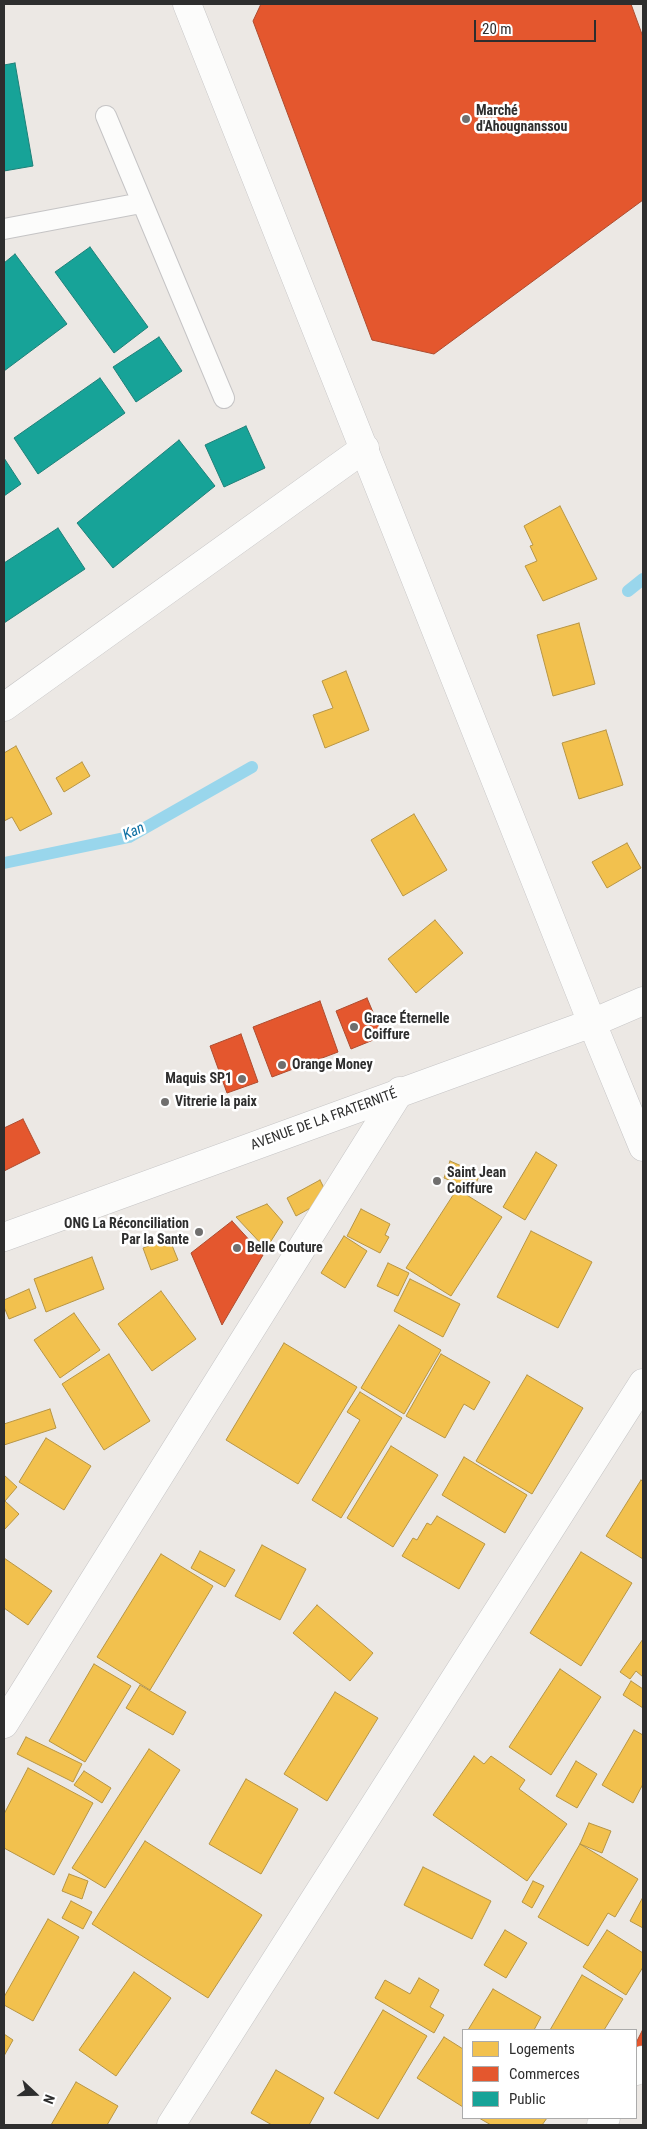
<!DOCTYPE html>
<meta charset="utf-8">
<style>
body{margin:0}
#map{position:relative;width:647px;height:2129px;overflow:hidden;background:#ece8e4;font-family:"Roboto Condensed",sans-serif}
canvas{display:block}
.frame{position:absolute;inset:0;border:5px solid #2e2e2e;pointer-events:none}
.legend{position:absolute;left:462px;top:2029px;width:175px;height:90px;box-sizing:border-box;background:#fff;border:1px solid #ababab;margin:0;padding:6px 9px;list-style:none;font-size:15px;color:#2e2e2e}
.legend li{display:flex;align-items:center;gap:10px;height:25px}
.legend b{width:25px;border:1px solid #ababab}
.north{position:absolute;left:10px;top:2069px;width:50px;height:50px;-webkit-text-stroke:4px #fff;paint-order:stroke;rotate:111deg;font-size:14px;font-weight:700;line-height:20px;text-align:center;color:#2e2e2e}
.north::after{content:'';display:block;margin:auto;width:18px;height:22px;background:#2e2e2e;clip-path:polygon(50% 0,100% 100%,50% 72%,0 100%)}
.scale{position:absolute;left:474px;top:20px;width:122px;height:22px;box-sizing:border-box;border:2px solid #2e2e2e;border-top:0;padding-left:6px;font-size:15px;line-height:18px;white-space:nowrap;color:#2e2e2e;-webkit-text-stroke:4px #fff;paint-order:stroke}
</style>
<div id="map">
<canvas width="647" height="2129"></canvas>
<div class="frame"></div>
<ul class="legend">
<li><b style="height:14px;background:#f2c14e"></b>Logements</li>
<li><b style="height:14px;background:#e4572e"></b>Commerces</li>
<li><b style="height:14px;background:#17a398"></b>Public</li>
</ul>
<div class="north">N</div>
<div class="scale">20 m</div>
</div>
<script>
const ctx = document.querySelector('canvas').getContext('2d');
ctx.lineJoin = 'round';
function fill(path, color) {
  ctx.fillStyle = color;
  ctx.fill(path, 'evenodd');
}
function toPath(rows) {
  const path = new Path2D();
  for (const r of rows) {
    path.moveTo(r[0], r[1]);
    for (let i = 2; i < r.length; i += 2) path.lineTo(r[i], r[i + 1]);
  }
  return path;
}
function stroke(path, color, width, dash) {
  ctx.strokeStyle = color;
  ctx.lineWidth = width;
  ctx.lineCap = dash ? 'butt' : 'round';
  ctx.setLineDash(dash || []);
  ctx.stroke(path);
}
function write(font, color, halo, rows, align = 'center') {
  ctx.font = font + ' "Roboto Condensed",sans-serif';
  ctx.lineWidth = 5;
  ctx.setLineDash([]);
  ctx.textBaseline = 'middle';
  ctx.strokeStyle = halo;
  ctx.fillStyle = color;
  for (const [text, x, y, turn = 0] of rows) {
    ctx.save();
    ctx.translate(x, y);
    ctx.rotate((+turn || 0) * Math.PI / 180);
    ctx.textAlign = isNaN(turn) ? turn : align;
    if (halo) ctx.strokeText(text, 0, 0);
    ctx.fillText(text, 0, 0);
    ctx.restore();
  }
}
const homes = toPath([
 [560,506,597,579,543,601,525,566,537,561,530,546,533,545,524,526,560,506],
 [579,623,595,684,553,696,537,635,579,623],
 [346,671,369,730,325,748,313,715,333,708,322,681,346,671],
 [606,730,623,785,579,799,562,743,606,730],
 [16,746,52,814,20,831,12,817,4,821,4,753,16,746],
 [82,762,90,776,64,792,56,778,82,762],
 [414,814,447,870,403,896,371,840,414,814],
 [627,843,641,868,607,888,592,862,627,843],
 [435,920,463,953,416,993,388,959,435,920],
 [536,1152,557,1165,525,1220,503,1207,536,1152],
 [450,1161,480,1174,473,1190,444,1178,450,1161],
 [320,1180,329,1198,296,1216,287,1198,320,1180],
 [457,1189,502,1217,451,1296,406,1268,457,1189],
 [267,1204,283,1222,266,1249,236,1217,267,1204],
 [361,1209,390,1224,385,1235,389,1237,380,1253,347,1236,361,1209],
 [531,1231,592,1262,558,1328,497,1297,531,1231],
 [344,1236,367,1251,345,1288,321,1273,344,1236],
 [169,1238,178,1260,151,1270,143,1248,169,1238],
 [92,1257,104,1289,46,1312,34,1279,92,1257],
 [388,1263,409,1273,398,1296,377,1286,388,1263],
 [410,1279,460,1304,443,1337,394,1311,410,1279],
 [29,1289,36,1308,9,1319,4,1307,4,1300,29,1289],
 [161,1291,196,1339,152,1371,118,1324,161,1291],
 [74,1313,100,1350,60,1378,34,1340,74,1313],
 [399,1325,441,1350,404,1414,361,1388,399,1325],
 [284,1343,357,1387,298,1484,226,1440,284,1343],
 [109,1354,150,1421,104,1450,62,1384,109,1354],
 [441,1354,490,1382,474,1410,464,1404,445,1438,406,1416,441,1354],
 [527,1375,583,1408,532,1494,476,1461,527,1375],
 [360,1392,402,1418,341,1518,312,1500,360,1420,347,1412,360,1392],
 [50,1409,56,1428,4,1445,4,1424,50,1409],
 [46,1438,91,1466,64,1510,19,1482,46,1438],
 [391,1446,438,1475,393,1547,347,1518,391,1446],
 [464,1457,527,1495,505,1533,442,1495,464,1457],
 [4,1475,17,1487,5,1501,19,1514,4,1530,4,1475],
 [641,1480,643,1482,643,1559,606,1536,641,1480],
 [437,1516,485,1544,459,1589,402,1556,413,1538,417,1540,427,1523,431,1525,437,1516],
 [262,1545,306,1569,280,1620,235,1596,262,1545],
 [200,1551,235,1570,225,1587,191,1568,200,1551],
 [581,1552,632,1583,581,1666,530,1633,581,1552],
 [161,1554,213,1586,150,1690,97,1657,161,1554],
 [4,1558,52,1591,28,1625,4,1608,4,1558],
 [317,1605,373,1653,350,1681,293,1633,317,1605],
 [643,1639,643,1677,636,1671,630,1679,620,1672,643,1639],
 [94,1664,131,1686,85,1762,49,1741,94,1664],
 [560,1669,601,1697,551,1775,509,1747,560,1669],
 [631,1681,643,1689,643,1708,623,1695,631,1681],
 [140,1685,186,1712,173,1735,126,1708,140,1685],
 [335,1692,378,1718,327,1801,284,1774,335,1692],
 [634,1730,643,1735,643,1784,633,1803,602,1785,634,1730],
 [26,1737,82,1764,73,1782,17,1754,26,1737],
 [149,1749,180,1770,105,1888,72,1868,149,1749],
 [474,1756,484,1764,491,1756,525,1780,519,1789,567,1824,527,1881,433,1815,474,1756],
 [576,1761,597,1774,577,1808,556,1796,576,1761],
 [28,1768,93,1803,54,1875,4,1848,4,1814,28,1768],
 [84,1771,111,1788,102,1803,74,1785,84,1771],
 [246,1779,298,1809,261,1874,209,1844,246,1779],
 [589,1823,611,1831,602,1853,580,1844,589,1823],
 [145,1841,262,1915,208,1998,92,1924,145,1841],
 [580,1844,638,1879,615,1917,608,1913,588,1946,538,1917,580,1844],
 [423,1867,491,1901,472,1939,404,1905,423,1867],
 [69,1874,88,1881,82,1899,62,1891,69,1874],
 [533,1881,544,1886,532,1908,522,1902,533,1881],
 [643,1897,643,1928,630,1921,643,1897],
 [71,1901,92,1912,83,1929,62,1918,71,1901],
 [48,1919,79,1937,33,2021,4,2005,4,1997,48,1919],
 [505,1930,527,1943,506,1978,484,1965,505,1930],
 [607,1930,643,1953,643,1967,626,1995,583,1967,607,1930],
 [134,1972,171,1998,116,2076,79,2050,134,1972],
 [582,1975,623,1999,604,2030,550,2030,582,1975],
 [419,1978,439,1990,430,2007,444,2015,434,2033,375,1998,385,1980,410,1994,419,1978],
 [493,1989,541,2017,534,2030,468,2030,493,1989],
 [383,2010,427,2036,378,2119,334,2093,383,2010],
 [4,2034,13,2040,4,2056,4,2034],
 [444,2037,463,2049,463,2107,417,2078,444,2037],
 [276,2070,324,2098,309,2125,272,2125,251,2113,276,2070],
 [76,2082,118,2106,107,2125,51,2125,76,2082],
 [479,2118,547,2118,542,2125,491,2125,479,2118]
]);
fill(homes, '#f2c14e');
stroke(homes, '#b79544', 1);
const shops = toPath([
 [261,4,631,4,643,37,643,200,434,354,372,340,253,21,261,4],
 [367,998,383,1036,351,1049,336,1011,367,998],
 [320,1001,338,1052,272,1077,253,1027,320,1001],
 [241,1034,258,1082,227,1093,210,1046,241,1034],
 [23,1119,40,1153,4,1171,4,1128,23,1119],
 [232,1221,263,1255,222,1325,191,1253,232,1221],
 [643,2029,643,2055,636,2051,636,2043,643,2029]
]);
fill(shops, '#e4572e');
stroke(shops, '#ad4b2e', 1);
const public = toPath([
 [15,63,33,166,4,171,4,65,15,63],
 [90,247,148,327,114,353,55,272,90,247],
 [15,254,67,324,4,371,4,263,15,254],
 [159,337,182,371,136,402,113,367,159,337],
 [100,378,125,413,38,474,14,438,100,378],
 [246,426,265,468,224,487,205,445,246,426],
 [179,440,215,486,113,568,77,523,179,440],
 [4,458,21,484,4,496,4,458],
 [58,528,85,569,4,623,4,563,58,528]
]);
fill(public, '#17a398');
stroke(public, '#1e8078', 1);
stroke(toPath([
 [628,591,643,579],
 [4,863,129,837,252,767]
]), '#99d6ec', 12);
const service = toPath([
 [106,116,224,398],
 [4,229,141,203]
]);
const minor = toPath([
 [4,707,365,448],
 [4,1724,400,1091],
 [636,2071,643,2060],
 [171,2125,643,1383],
 [601,2125,606,2118]
]);
const tertiary = toPath([
 [187,4,592,1023,643,1147],
 [4,1237,592,1023,643,1001]
]);
stroke(service, '#c5c4c5', 22);
stroke(minor, '#c5c4c5', 29);
stroke(tertiary, '#c5c4c5', 29);
stroke(service, '#fcfcfb', 20);
stroke(minor, '#fcfcfb', 28);
stroke(tertiary, '#fcfcfb', 28);
for (const [x, y, r, color] of [
 [466,119,5,"#706f6e"],
 [354,1027,5,"#706f6e"],
 [282,1065,5,"#706f6e"],
 [242,1079,5,"#706f6e"],
 [165,1102,5,"#706f6e"],
 [437,1181,5,"#706f6e"],
 [199,1232,5,"#706f6e"],
 [237,1248,5,"#706f6e"]
]) {
  const dot = new Path2D();
  dot.arc(x, y, r, 0, 2 * Math.PI);
  ctx.fillStyle = color;
  ctx.fill(dot);
  stroke(dot, '#fff', 2);
}
write('bold 14px', '#2e2e2e', '#fff', [
 ["Marché",476,111],
 ["d'Ahougnanssou",476,127],
 ["Grace Éternelle",364,1019],
 ["Coiffure",364,1035],
 ["Orange Money",292,1065],
 ["Maquis SP1",232,1079,"right"],
 ["Vitrerie la paix",175,1102],
 ["Saint Jean",447,1173],
 ["Coiffure",447,1189],
 ["ONG La Réconciliation",189,1224,"right"],
 ["Par la Sante",189,1240,"right"],
 ["Belle Couture",247,1248]
], 'left');
write('14px', '#2e2e2e', '#fff', [
 ["AVENUE DE LA FRATERNITÉ",324,1120,-20]
]);
write('italic 15px', '#0d6fa3', '#fff', [
 ["Kan",134,832,-24]
]);
</script>
